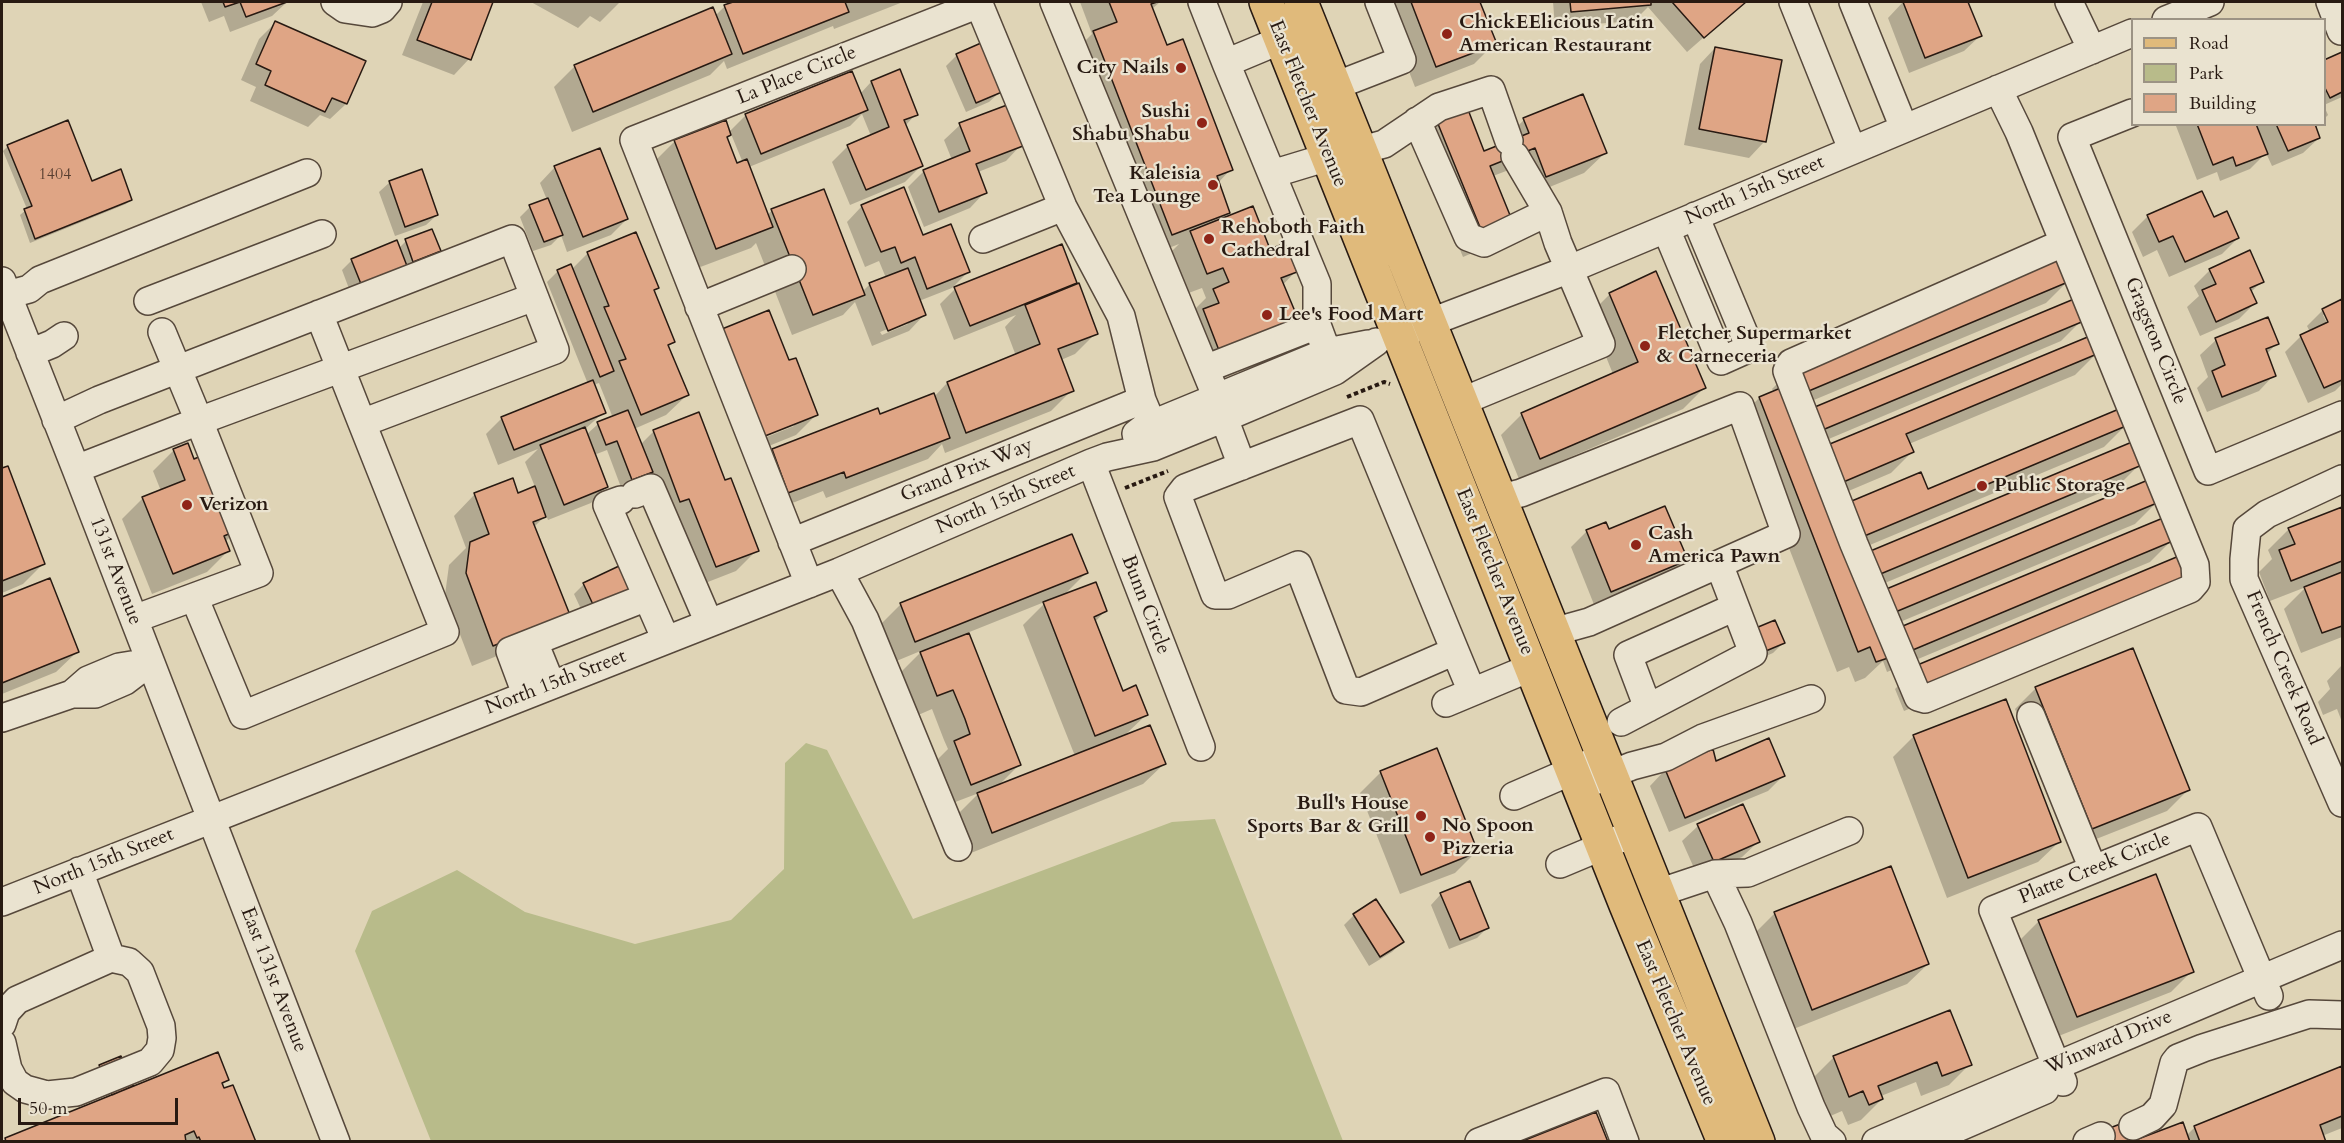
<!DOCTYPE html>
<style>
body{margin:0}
#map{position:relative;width:2344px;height:1143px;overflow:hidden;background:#dfd4b6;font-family:Cardo,serif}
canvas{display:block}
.frame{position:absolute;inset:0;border:3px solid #281a12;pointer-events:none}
.legend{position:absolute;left:2131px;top:18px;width:195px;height:108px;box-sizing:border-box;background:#eae3d0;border:2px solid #9c9384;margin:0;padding:8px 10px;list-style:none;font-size:18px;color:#281a12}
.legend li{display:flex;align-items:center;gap:12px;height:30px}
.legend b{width:30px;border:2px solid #9c9384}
.scale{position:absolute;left:18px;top:1098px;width:160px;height:27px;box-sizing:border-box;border:3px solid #281a12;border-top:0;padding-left:8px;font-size:18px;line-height:21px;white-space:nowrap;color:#281a12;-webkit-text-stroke:4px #eae3d0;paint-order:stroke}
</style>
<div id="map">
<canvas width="2344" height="1143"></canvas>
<div class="frame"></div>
<ul class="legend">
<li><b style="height:8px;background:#e0ba7b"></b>Road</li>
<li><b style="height:16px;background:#b8bb8a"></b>Park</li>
<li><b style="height:16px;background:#dfa585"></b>Building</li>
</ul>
<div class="scale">50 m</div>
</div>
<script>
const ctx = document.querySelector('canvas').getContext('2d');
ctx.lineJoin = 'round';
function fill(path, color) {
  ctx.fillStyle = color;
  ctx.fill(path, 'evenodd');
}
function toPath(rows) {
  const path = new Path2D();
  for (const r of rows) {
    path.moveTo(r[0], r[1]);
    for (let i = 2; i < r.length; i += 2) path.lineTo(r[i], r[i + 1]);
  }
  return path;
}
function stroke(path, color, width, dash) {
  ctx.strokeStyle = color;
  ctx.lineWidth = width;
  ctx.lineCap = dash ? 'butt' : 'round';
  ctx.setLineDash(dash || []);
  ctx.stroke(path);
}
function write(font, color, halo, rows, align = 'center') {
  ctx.font = font + ' Cardo,serif';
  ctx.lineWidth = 4.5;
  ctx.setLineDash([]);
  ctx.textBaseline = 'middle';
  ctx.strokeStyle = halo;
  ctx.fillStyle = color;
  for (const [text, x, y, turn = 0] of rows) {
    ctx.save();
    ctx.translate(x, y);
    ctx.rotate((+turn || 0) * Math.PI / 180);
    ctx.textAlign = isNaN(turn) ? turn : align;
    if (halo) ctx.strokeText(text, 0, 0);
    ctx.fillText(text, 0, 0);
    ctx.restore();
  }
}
fill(toPath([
 [806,743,827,750,913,919,1172,822,1215,819,1343,1141,431,1141,355,951,372,911,457,870,525,912,635,944,731,920,784,869,785,763]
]), '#b8bb8a');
fill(toPath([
 [201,2,287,2,272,16,230,32,224,16,209,22],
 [423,2,491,2,469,59,454,75,402,55],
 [531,2,620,2,600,22,590,16,578,28],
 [737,2,903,2,834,29,833,26,727,69,724,61,710,75,572,132,554,87,575,66,715,16,724,7],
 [1080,2,1160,2,1152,9,1166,47,1231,169,1218,183,1228,213,1221,221,1269,251,1296,271,1199,373,1193,311,1206,298,1202,288,1186,294,1170,253,1179,244,1151,255,1073,53,1092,34],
 [1382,2,1479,2,1495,43,1474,64,1415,87],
 [1553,2,1744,2,1687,52,1648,7,1634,21,1555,27],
 [1903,2,1967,2,1980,36,1964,51,1909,73,1888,18],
 [275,23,364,62,346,104,330,119,320,115,308,127,250,101,256,87,241,80,259,39],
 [1715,48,1780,61,1764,142,1749,158,1684,145,1700,64],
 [2342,54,2342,97,2324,105,2324,62],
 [957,55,1000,92,989,102,966,112,946,66],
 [871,82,916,114,905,126,921,166,905,182,850,205,832,162,848,146,871,136,862,114,850,126,749,167,767,216,772,210,862,292,870,284,886,278,879,261,865,267,847,222,862,206,922,237,968,272,952,288,919,301,924,315,909,331,872,346,855,302,843,315,792,335,756,243,751,248,695,269,654,162,675,141,729,132,746,115,860,94],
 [731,134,743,163,736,165,726,138],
 [908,321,908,324,882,335,880,332],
 [2324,106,2328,115,2324,119],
 [1524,120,1605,153,1584,173,1525,197,1514,168,1493,176,1491,245,1463,257,1416,142,1437,121,1483,153,1504,145,1503,140],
 [2178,124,2319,124,2315,129,2319,138,2303,153,2272,166,2266,153,2250,169,2220,181,2217,172,2197,180,2176,126],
 [960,125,1021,145,1006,161,978,172,985,192,970,208,924,227,908,187,924,171,952,160,944,140],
 [8,146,92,182,131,199,126,204,30,243,20,215,27,209,3,151],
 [555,167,627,219,611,235,567,252,561,235,551,245,533,251,520,217,530,207,547,200,540,183],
 [390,182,437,215,426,225,395,236,379,192],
 [2148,216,2213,219,2238,238,2222,254,2169,277,2157,250,2143,257,2132,232],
 [406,241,439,250,429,261,351,294,342,270,352,260,399,248],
 [588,253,657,288,653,292,673,342,668,347,687,395,666,415,634,429,640,445,653,432,699,414,724,482,757,550,736,571,695,587,643,480,622,490,607,450,594,455,606,487,591,503,548,520,546,515,534,527,547,636,472,666,445,595,449,565,466,548,454,516,474,495,512,480,517,494,535,487,525,462,538,449,498,465,486,434,502,418,588,384,547,282,558,271,570,266,572,269],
 [599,383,613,418,598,424,586,435,584,430,604,412,593,385],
 [2210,270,2262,281,2250,293,2255,303,2239,319,2200,336,2187,307,2199,296,2194,286],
 [1075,282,1068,289,1096,333,1075,354,1061,360,1072,390,1051,411,945,453,942,444,928,459,826,498,823,491,767,513,752,471,773,451,934,397,947,383,1016,356,1005,327,1016,315,954,340,940,304,955,289],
 [2067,282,2046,303,1790,410,1796,425,2082,320,2061,341,1805,449,1810,463,2096,354,2075,375,1909,444,1912,452,1891,473,1825,501,1832,520,1927,491,2125,426,2104,447,1846,555,1852,571,2140,464,2119,485,1861,593,1867,609,2156,503,2135,524,1876,632,1882,647,2171,541,2150,562,1887,672,1883,661,1865,678,1855,682,1849,667,1837,672,1739,419,1759,398,1774,392,1772,389,1793,368],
 [1610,294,1704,388,1683,409,1519,479,1501,435,1522,414,1613,374,1589,315],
 [2342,301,2342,384,2335,391,2308,403,2285,352,2301,336,2310,332,2307,326,2323,310],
 [2323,315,2327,315,2330,329],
 [2267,319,2277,343,2266,355,2274,375,2259,391,2207,412,2197,388,2208,377,2200,355,2216,340],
 [723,330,789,362,817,414,796,435,744,456,702,351],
 [794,423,794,426,759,440,758,437],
 [174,450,193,461,237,530,225,542,228,551,207,572,152,594,122,519,143,498,161,491,153,471],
 [7,468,43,564,23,584,2,593,2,470],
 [2342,508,2342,637,2301,653,2284,609,2306,587,2270,601,2259,572,2272,559,2268,550,2289,529],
 [1605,524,1608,531,1686,560,1670,576,1595,607,1571,547,1586,532],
 [618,568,586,620,574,594,584,584],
 [1086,573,1062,597,1105,611,1095,622,1122,692,1146,715,1124,736,1164,764,1143,784,971,853,957,815,979,793,950,804,934,763,948,749,944,740,932,709,916,716,899,674,923,650,894,662,880,625,901,604],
 [1047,601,1023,625,1075,756,997,787,1019,765,967,633],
 [49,580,77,652,56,672,2,694,2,599],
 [2166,602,1904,711,1895,689,1916,668],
 [1774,622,1783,643,1773,653,1750,663],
 [2342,665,2342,722,2337,709,2323,715,2318,702,2330,689,2327,681],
 [2036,688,2188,790,2167,811,2071,849,2015,709],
 [1914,736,2059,842,2038,862,1947,898,1893,757],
 [1665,770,1783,776,1768,791,1669,832,1650,786],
 [1381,772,1476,852,1455,873,1400,894,1360,793],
 [1742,806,1758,842,1742,857,1698,877,1682,841,1698,826],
 [1441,894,1488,927,1477,938,1449,949,1431,905],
 [1775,913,1928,964,1907,984,1791,1030,1754,934],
 [1354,915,1402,942,1392,952,1369,966,1344,925],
 [2039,921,2192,971,2171,992,2056,1037,2018,942],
 [1950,1012,1970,1064,1949,1085,1921,1096,1916,1082,1881,1096,1882,1099,1861,1120,1848,1125,1842,1111,1828,1117,1813,1078,1833,1058],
 [100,1066,132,1086,127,1091,228,1079,222,1085,254,1142,4,1142,107,1099,95,1071],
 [2342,1068,2342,1128,2322,1136,2325,1142,2092,1142,2186,1136,2195,1127]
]), '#0003');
const building = toPath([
 [223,2,287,2,246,17,240,2,225,7,223,2],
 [432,2,493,2,471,60,417,40,432,2],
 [733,2,845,2,849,12,743,54,724,5,733,2],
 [1109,2,1157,2,1151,4,1167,45,1183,39,1233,170,1217,176,1230,213,1172,235,1093,31,1117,22,1109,2],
 [1411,2,1480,2,1497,44,1436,67,1411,2],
 [1570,2,1651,2,1651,5,1571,12,1570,2],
 [1672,2,1746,2,1704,38,1672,2],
 [1903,2,1968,2,1982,36,1925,58,1903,2],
 [713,7,732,54,593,112,574,65,713,7],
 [275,21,366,61,347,104,332,98,325,112,265,85,271,71,256,64,275,21],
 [981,43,1002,92,976,103,956,54,981,43],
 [1715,47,1782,60,1766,142,1699,129,1715,47],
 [2342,52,2342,92,2330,98,2324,86,2324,60,2342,52],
 [900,69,918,115,904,120,923,166,866,190,847,145,889,127,871,81,900,69],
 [852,71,868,110,761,154,745,114,852,71],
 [1583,94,1607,153,1546,177,1535,148,1490,166,1514,225,1484,237,1436,119,1467,107,1484,151,1529,133,1523,118,1583,94],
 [1007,105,1023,146,976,164,987,193,939,212,923,170,970,151,959,123,1007,105],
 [68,120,92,181,121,169,132,200,35,239,24,209,32,206,7,145,68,120],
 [726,120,731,135,727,137,737,163,747,159,773,227,716,249,674,140,726,120],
 [2197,124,2256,124,2268,154,2236,166,2233,157,2213,165,2197,124],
 [2276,124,2315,124,2320,138,2288,151,2276,124],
 [600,148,628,219,583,237,554,166,600,148],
 [422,169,438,215,405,227,389,181,422,169],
 [904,187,923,235,951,224,970,272,927,289,915,257,901,263,895,247,881,252,861,205,904,187],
 [824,189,865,295,813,315,771,209,824,189],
 [2202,191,2214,217,2227,211,2239,238,2185,262,2173,236,2159,242,2147,215,2202,191],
 [548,198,563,235,544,242,529,205,548,198],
 [1253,206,1270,249,1286,243,1297,272,1281,278,1299,321,1220,353,1203,309,1219,303,1213,289,1229,282,1223,268,1207,274,1190,231,1253,206],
 [432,229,441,251,413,262,405,239,432,229],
 [636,232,659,288,654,290,675,342,668,345,689,395,641,415,619,361,626,359,604,307,609,306,587,252,636,232],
 [397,240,407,266,361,284,351,259,397,240],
 [1062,244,1077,283,970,326,954,287,1062,244],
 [2250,250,2264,282,2250,288,2257,303,2216,322,2202,290,2216,284,2209,269,2250,250],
 [2057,256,2068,282,1804,393,1792,367,2057,256],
 [571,264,614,371,600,377,557,270,571,264],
 [908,268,926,315,888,331,869,283,908,268],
 [1656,271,1706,388,1540,459,1521,413,1638,362,1609,293,1656,271],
 [1079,283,1098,334,1058,349,1074,391,966,433,947,382,1040,344,1025,305,1079,283],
 [2074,299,2084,321,1820,431,1810,409,2074,299],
 [2342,299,2342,380,2324,388,2300,335,2328,322,2322,309,2342,299],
 [769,310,789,360,796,358,818,415,765,436,722,329,769,310],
 [2268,317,2279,344,2266,349,2276,376,2222,397,2212,371,2225,365,2215,338,2268,317],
 [2090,336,2097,354,1906,434,1914,452,1841,483,1825,446,2090,336],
 [593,380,606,413,514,450,501,417,593,380],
 [1783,387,1888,658,1876,662,1870,647,1858,652,1759,397,1783,387],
 [934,393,950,438,846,478,844,472,788,493,772,449,878,408,880,414,934,393],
 [2119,409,2126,426,1862,537,1847,503,1921,472,1928,489,2119,409],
 [628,410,653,472,632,480,617,441,606,445,597,422,628,410],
 [699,412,725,480,731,478,759,551,716,567,689,499,680,502,653,430,699,412],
 [585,427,608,487,564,505,540,445,585,427],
 [2132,442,2142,465,1878,575,1868,552,2132,442],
 [188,443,194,459,208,453,238,530,224,536,230,551,173,574,142,497,185,480,173,449,188,443],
 [8,466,45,564,2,581,2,468,8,466],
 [513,478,518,493,535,486,546,517,533,522,570,615,493,646,466,573,470,542,489,534,474,493,513,478],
 [2148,480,2157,503,1893,613,1884,590,2148,480],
 [1665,506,1688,560,1611,592,1586,530,1606,522,1609,529,1665,506],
 [2342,507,2342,561,2291,581,2279,550,2295,544,2288,528,2342,507],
 [2163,518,2173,541,1908,652,1898,628,2163,518],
 [1072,534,1088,573,915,642,900,603,1072,534],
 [2179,556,2189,581,1925,691,1915,666,2179,556],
 [619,566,633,593,596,611,583,583,619,566],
 [2342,572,2342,626,2322,633,2304,587,2342,572],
 [50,578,79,652,2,683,2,597,50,578],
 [1096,582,1107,611,1094,617,1123,691,1136,685,1148,715,1095,736,1043,602,1096,582],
 [1775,620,1785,643,1761,653,1751,630,1775,620],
 [969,633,1021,765,971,785,954,741,970,734,965,719,953,690,937,696,920,652,969,633],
 [2133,648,2190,790,2092,829,2035,687,2133,648],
 [2006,699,2061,842,1968,878,1913,735,2006,699],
 [1150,725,1166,764,992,833,977,793,1150,725],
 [1769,738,1785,776,1685,818,1665,769,1713,749,1716,761,1769,738],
 [1437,748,1478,852,1421,875,1380,771,1437,748],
 [1743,804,1760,842,1714,862,1697,824,1743,804],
 [1891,866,1929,964,1812,1010,1774,912,1891,866],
 [2156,874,2194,972,2077,1017,2038,920,2156,874],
 [1470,881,1489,928,1460,940,1440,893,1470,881],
 [1376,899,1404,942,1380,957,1353,914,1376,899],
 [1950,1010,1972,1065,1942,1076,1937,1062,1878,1086,1883,1099,1869,1105,1863,1091,1849,1097,1833,1056,1950,1010],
 [218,1052,229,1080,222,1083,224,1088,233,1085,256,1142,201,1142,199,1137,197,1138,194,1131,185,1135,186,1142,6,1142,5,1138,218,1052],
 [121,1056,133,1086,112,1095,99,1065,121,1056],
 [2342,1066,2342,1116,2320,1125,2326,1142,2200,1142,2194,1126,2342,1066],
 [1596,1112,1608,1142,1520,1142,1596,1112],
 [2131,1120,2138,1139,2183,1122,2190,1142,2103,1142,2099,1132,2131,1120]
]);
fill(building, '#dfa585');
stroke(building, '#281a12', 1.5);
const minor = toPath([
 [335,2,345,9,372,13,382,9,388,2],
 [1054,2,1217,398],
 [1202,2,1226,63],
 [1793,2,1852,149],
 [1853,2,1904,128],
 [2069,2,2092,50],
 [2330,2,2341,31],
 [2166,20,2210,2],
 [1281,40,1226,63,1317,284,1317,325,1327,352],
 [1335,86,1402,60,1379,2],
 [1998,89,2019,132,2195,565,2196,582,2190,589,1925,699,1918,697,1854,544,1787,371,1791,363,2063,243],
 [2132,113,2072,137,2208,471,2342,415],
 [1417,121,1468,237,1484,243,1548,212],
 [1362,150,1384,144,1439,107,1491,90,1509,141],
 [1272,174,1328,157],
 [1666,229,1721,361,1750,348,1695,216],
 [983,239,1063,207],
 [2,281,76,469,336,1142],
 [7,295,29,289,40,280,307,173],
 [148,301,322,234],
 [699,307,792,269],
 [319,314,362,423],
 [1410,330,1570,269,2132,33],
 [162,332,199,421,534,297],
 [30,353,52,344,64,336],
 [1205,369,1317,325],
 [1463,401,1601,344,1558,243,1548,212,1515,156],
 [1224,418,1242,466],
 [56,420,99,400,512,239,555,350,362,423,445,632,243,715,194,597,259,573,199,421,76,469],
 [1136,434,1145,427,1327,352,1368,344],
 [1091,463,1201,747],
 [2342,479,2267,514,2247,529,2244,559,2244,579,2342,803],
 [635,494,651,488,709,623],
 [1501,498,1521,493,1740,406,1786,534,1589,622,1553,632],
 [621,500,607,505,666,640],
 [792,542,1142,400],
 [839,572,865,620,958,847],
 [809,584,634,140,979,4,1063,207,1121,316,1142,400,1152,424],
 [134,619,194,597],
 [534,642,551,684],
 [1455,651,1361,692,1346,690,1298,565,1228,595,1215,595,1178,497,1185,488,1360,420,1455,651,1472,692],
 [526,694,510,651,647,597],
 [1446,703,1532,667],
 [1648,708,1628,655,1735,607],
 [2031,716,2093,869],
 [2,718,72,694,95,694,125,681,150,662,119,667,88,680,72,694],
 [1621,722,1753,653,1719,564],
 [1592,782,1632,766,1666,757,1703,738,1811,699],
 [1514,796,1604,757],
 [1560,864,1622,838],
 [79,871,111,958],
 [1715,874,1748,873,1849,831],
 [1658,893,1715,874,1738,923,1811,1107,1824,1135,1832,1142],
 [2,902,839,572,1091,463,1107,457,1153,447,1224,418,1335,371,1376,342],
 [2,1024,6,1012,17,1000,111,958,129,962,140,972,161,1026,162,1038,160,1050,150,1062,76,1092,47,1095,25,1089,15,1082,8,1069,2,1043],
 [2063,1082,1993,910,2198,827,2269,996],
 [2133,1126,2152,1117,2163,1105,2174,1063,2178,1058,2203,1048,2309,1014,2342,1015],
 [1479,1142,1606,1092,1625,1142],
 [1876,1142,2342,945],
 [1925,1142,2045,1090],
 [2087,1142,2101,1136]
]);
const major = toPath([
 [1266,2,1626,905,1724,1142],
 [1301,2,1758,1142]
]);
stroke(minor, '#56483b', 30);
stroke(major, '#281a12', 36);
stroke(toPath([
 [1347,397,1384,382,1390,384],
 [1125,488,1168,471]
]), '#281a12', 4, [4.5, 3]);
stroke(minor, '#eae3d0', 27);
stroke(major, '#e0ba7b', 33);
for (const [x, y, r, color] of [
 [1447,34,6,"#8f2418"],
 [1181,68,6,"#8f2418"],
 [1202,123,6,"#8f2418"],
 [1213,185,6,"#8f2418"],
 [1209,239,6,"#8f2418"],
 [1267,315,6,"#8f2418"],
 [1645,346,6,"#8f2418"],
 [1982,486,6,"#8f2418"],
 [187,505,6,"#8f2418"],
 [1636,545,6,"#8f2418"],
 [1421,816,6,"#8f2418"],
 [1430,837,6,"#8f2418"]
]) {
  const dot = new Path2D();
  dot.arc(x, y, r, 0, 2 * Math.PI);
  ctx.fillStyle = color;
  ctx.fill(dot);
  stroke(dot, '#eae3d0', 2);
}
write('16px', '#563d2f', null, [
 ["1404",55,175]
]);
write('bold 20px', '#281a12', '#eae3d0', [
 ["ChickEElicious Latin",1459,23],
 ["American Restaurant",1459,46],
 ["City Nails",1169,68,"right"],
 ["Sushi",1190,112,"right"],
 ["Shabu Shabu",1190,135,"right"],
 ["Kaleisia",1201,174,"right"],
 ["Tea Lounge",1201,197,"right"],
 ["Rehoboth Faith",1221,228],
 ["Cathedral",1221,251],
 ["Lee's Food Mart",1279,315],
 ["Fletcher Supermarket",1657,334],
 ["& Carneceria",1657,357],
 ["Public Storage",1994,486],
 ["Verizon",199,505],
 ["Cash",1648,534],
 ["America Pawn",1648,557],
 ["Bull's House",1409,804,"right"],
 ["Sports Bar & Grill",1409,827,"right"],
 ["No Spoon",1442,826],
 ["Pizzeria",1442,849]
], 'left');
write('20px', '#281a12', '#eae3d0', [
 ["La Place Circle",797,76,-22],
 ["East Fletcher Avenue",1307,104,68],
 ["North 15th Street",1755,191,-23],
 ["Gragston Circle",2155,341,68],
 ["Grand Prix Way",967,471,-22],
 ["North 15th Street",1006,500,-23],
 ["131st Avenue",115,571,69],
 ["East Fletcher Avenue",1494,572,68],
 ["Bunn Circle",1145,605,69],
 ["French Creek Road",2283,668,67],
 ["North 15th Street",556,683,-21],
 ["North 15th Street",104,862,-22],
 ["Platte Creek Circle",2095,869,-22],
 ["East 131st Avenue",273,980,69],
 ["East Fletcher Avenue",1675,1023,67],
 ["Winward Drive",2109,1043,-23]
]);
</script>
